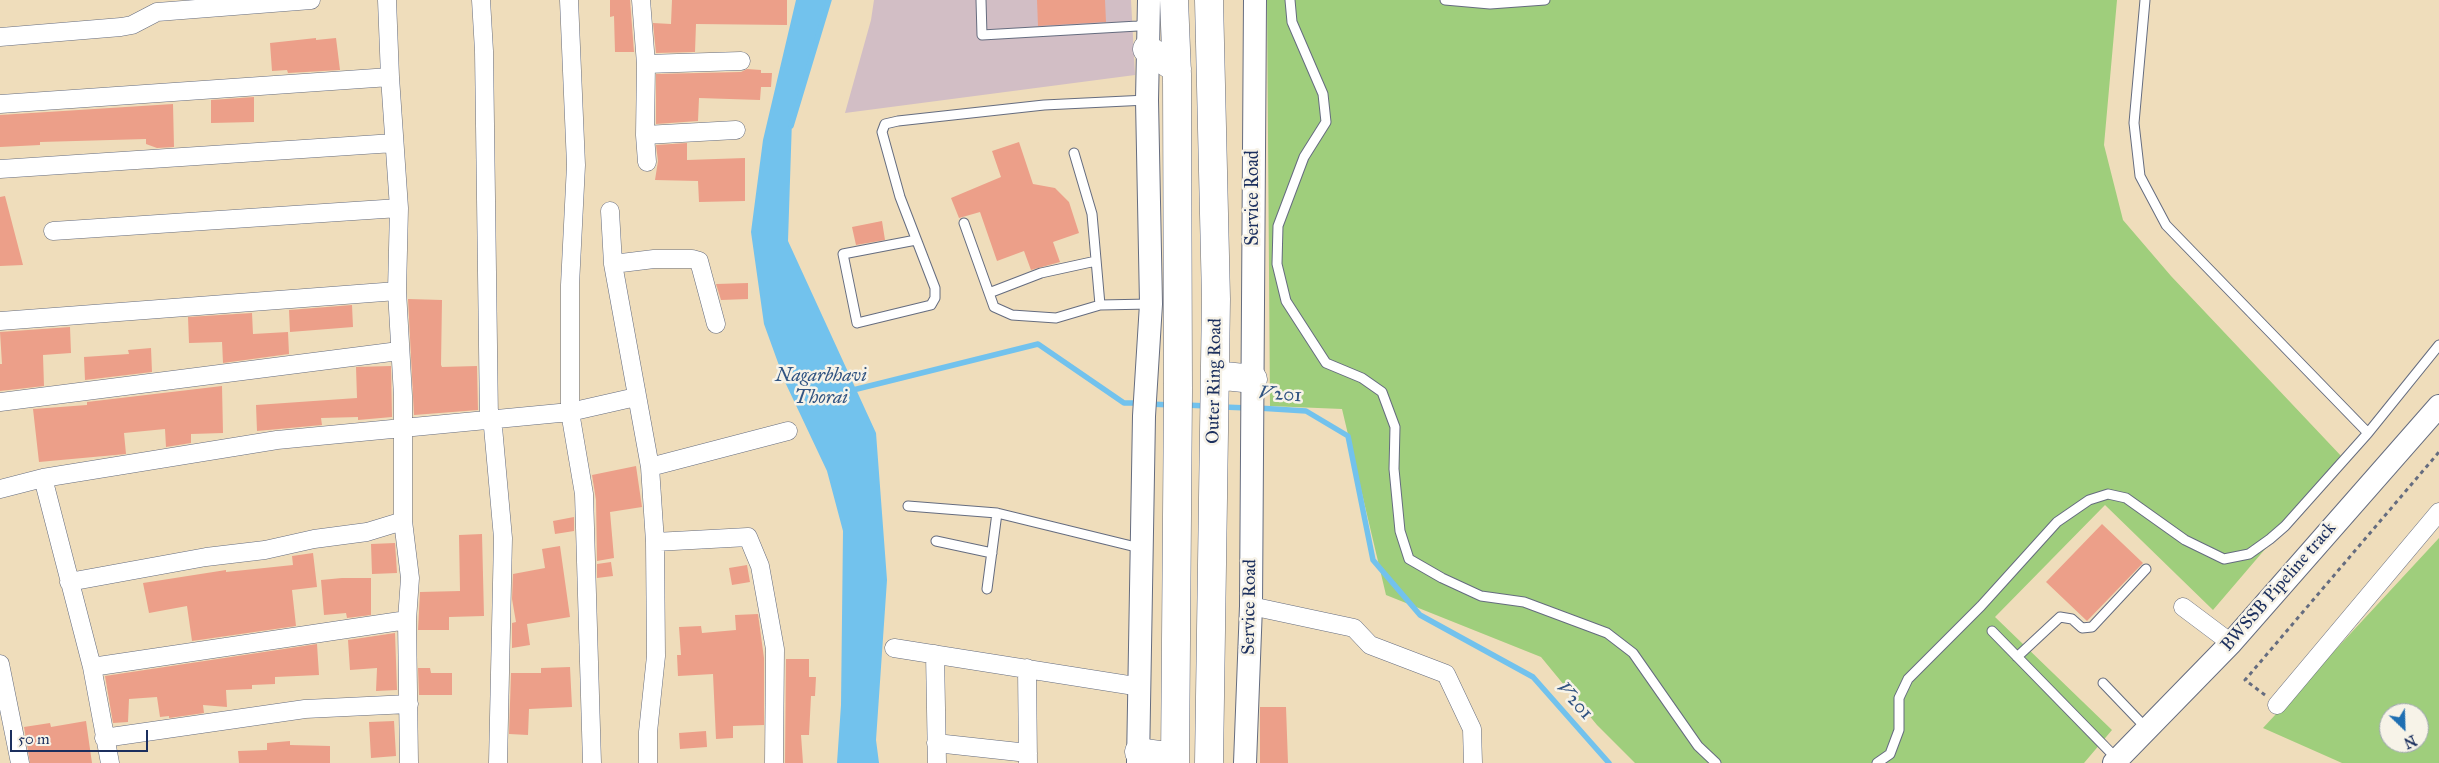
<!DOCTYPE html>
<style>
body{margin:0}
#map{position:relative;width:2439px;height:763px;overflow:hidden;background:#efddbb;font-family:"IM FELL Great Primer",serif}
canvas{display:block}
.north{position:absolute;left:2379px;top:703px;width:50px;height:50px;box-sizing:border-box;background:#f7f3e8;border:1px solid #9fa5b1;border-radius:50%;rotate:156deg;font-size:14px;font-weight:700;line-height:20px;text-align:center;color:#1b2f5e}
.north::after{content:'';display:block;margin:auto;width:18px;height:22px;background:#1f6fb2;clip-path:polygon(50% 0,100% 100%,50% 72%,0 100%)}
.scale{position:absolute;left:10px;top:730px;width:138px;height:22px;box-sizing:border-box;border:2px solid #1b2f5e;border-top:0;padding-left:6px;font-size:15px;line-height:18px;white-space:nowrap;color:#1b2f5e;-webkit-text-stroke:4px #f7f3e8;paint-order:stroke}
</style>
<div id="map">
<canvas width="2439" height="763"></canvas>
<div class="north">N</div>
<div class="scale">50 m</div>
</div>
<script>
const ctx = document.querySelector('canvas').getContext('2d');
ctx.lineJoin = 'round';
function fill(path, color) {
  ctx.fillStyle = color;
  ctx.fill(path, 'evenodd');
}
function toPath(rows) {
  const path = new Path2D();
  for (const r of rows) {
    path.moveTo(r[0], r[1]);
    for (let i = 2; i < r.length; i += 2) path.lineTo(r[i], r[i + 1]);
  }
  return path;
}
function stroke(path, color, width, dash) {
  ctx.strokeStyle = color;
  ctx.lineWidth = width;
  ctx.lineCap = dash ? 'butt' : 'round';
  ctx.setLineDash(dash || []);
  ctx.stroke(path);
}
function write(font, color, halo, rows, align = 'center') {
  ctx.font = font + ' "IM FELL Great Primer",serif';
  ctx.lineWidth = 5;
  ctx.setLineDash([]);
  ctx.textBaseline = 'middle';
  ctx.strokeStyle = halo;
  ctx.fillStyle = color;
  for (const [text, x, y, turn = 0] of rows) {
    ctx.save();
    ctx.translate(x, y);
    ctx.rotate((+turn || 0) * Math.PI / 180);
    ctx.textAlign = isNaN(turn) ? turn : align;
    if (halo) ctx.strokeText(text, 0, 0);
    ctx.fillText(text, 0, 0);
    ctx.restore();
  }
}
fill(toPath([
 [874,0,1131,0,1135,75,845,113,871,20]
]), '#d2bec5');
fill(toPath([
 [1267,0,2117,0,2104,145,2123,220,2171,276,2343,458,2213,610,2105,505,1995,617,2112,730,2084,763,1635,763,1597,725,1541,657,1386,595,1342,409,1270,406],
 [2439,538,2439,763,2342,763,2263,728],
 [2389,713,2419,713,2419,743,2389,743]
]), '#9fce7c');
fill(toPath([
 [796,0,829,0,792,120,788,241,876,433,887,580,876,740,879,763,837,763,841,705,843,531,827,471,785,382,764,324,751,232,763,140]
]), '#72c2ed');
stroke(toPath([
 [791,126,829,0],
 [849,391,1038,344,1124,403,1141,403],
 [1150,404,1171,405],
 [1185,405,1208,406],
 [1223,407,1248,408],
 [1258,408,1306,411,1348,436,1373,560,1420,615,1533,677,1609,763]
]), '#72c2ed', 5.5);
fill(toPath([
 [610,0,630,0,634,52,615,52,614,16,610,17],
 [672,0,787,0,787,25,696,24,695,52,656,53,653,23,671,24],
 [1037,0,1105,0,1106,22,1038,26],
 [316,38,316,40,336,38,340,70,288,73,287,70,272,71,270,43],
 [747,69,761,70,761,73,772,73,771,87,761,87,760,100,699,98,698,121,656,124,656,74,741,72],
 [254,97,254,122,211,123,211,100],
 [173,104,174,147,157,148,146,144,146,139,40,142,40,145,0,147,0,115],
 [1019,142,1033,184,1055,188,1069,202,1079,233,1053,242,1060,262,1031,270,1024,251,997,261,980,212,959,218,951,198,1001,177,992,151],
 [687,143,687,160,745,158,745,201,699,202,698,181,655,180,658,161,656,145],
 [5,196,23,265,0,266,0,197],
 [882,221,885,240,856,245,852,227],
 [748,283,748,299,721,300,716,284],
 [408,299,442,300,441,365,442,367,477,366,478,410,414,415],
 [352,305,353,327,290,332,289,310],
 [252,313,253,334,288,332,289,354,223,363,222,342,189,343,188,317],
 [70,327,71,353,43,355,44,386,0,391,0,364,2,364,0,332],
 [151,348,152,372,85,380,84,357,129,354,128,350],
 [391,366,392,417,358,420,358,417,321,418,322,425,257,431,256,405,357,398,356,367],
 [222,386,223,433,191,434,191,443,166,447,165,429,124,433,126,454,39,462,33,409,87,405,87,402],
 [636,466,642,507,610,512,614,558,597,561,596,500,592,475],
 [574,517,574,531,555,534,553,521],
 [2102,524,2143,563,2087,621,2046,582],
 [482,534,484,616,449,617,449,630,418,630,420,592,460,591,459,535],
 [395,543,397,573,372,574,371,544],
 [560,546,570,617,527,624,530,645,512,648,512,623,516,622,512,599,513,574,545,568,542,549],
 [313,553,317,587,292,590,296,626,192,641,187,606,149,613,143,583,226,570,226,572,293,565,292,556],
 [611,562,613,576,597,578,597,564],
 [747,565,750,582,732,585,729,568],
 [342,578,371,578,371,615,347,618,346,613,324,615,321,580],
 [758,614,764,658,764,725,733,726,733,738,716,739,713,674,678,676,677,655,681,655,679,627,701,626,702,633,736,630,735,615],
 [395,633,397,690,376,691,377,668,350,670,348,640],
 [317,644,319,675,275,677,275,684,252,685,252,689,226,690,227,707,203,705,204,713,169,718,169,716,160,717,157,697,129,699,128,722,113,723,105,676],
 [786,659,809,659,809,677,816,677,815,696,811,696,809,735,801,735,803,763,785,763],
 [570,667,572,707,529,709,528,735,509,734,511,673,541,673,541,668],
 [418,668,430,668,431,673,452,673,452,695,419,695],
 [1260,707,1286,707,1288,763,1260,763],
 [86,721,92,763,30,763,24,727,50,723,51,727],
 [394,721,396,756,371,758,369,722],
 [706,731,707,747,680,749,679,733],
 [290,741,290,745,330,746,330,763,239,763,238,751,267,750,267,743]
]), '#ec9f89');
const service = toPath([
 [981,0,982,35,1138,26,1148,22],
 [1290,0,1292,22,1323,94,1326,122,1304,157,1278,226,1277,264,1286,301,1326,363,1362,378,1382,392,1395,427,1394,469,1400,531,1409,559,1442,578,1481,596,1524,602,1607,633,1633,653,1698,746,1716,763],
 [1445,0,1490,4,1545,0],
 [2145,0,2134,123,2140,176,2166,225,2368,433],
 [1074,153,1092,214,1100,305],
 [964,223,994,307,1012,315,1056,318,1100,305,1150,304],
 [916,240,843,254,857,323,931,305,935,298,935,288,900,197,882,132,885,124,898,121,1044,105,1147,100],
 [989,293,1041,273,1096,261],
 [908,506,997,513,1140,548],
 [936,541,992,553],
 [987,589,997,513],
 [1992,631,2118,760],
 [2017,657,2060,617,2072,619,2082,628,2092,627,2146,569],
 [2103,683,2148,730],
 [1877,763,1890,754,1899,730,1899,698,1908,679,1981,606,2057,522,2089,500,2108,494,2126,498,2185,540,2224,559,2249,554,2270,539,2285,526,2368,433,2439,345]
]);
const minor = toPath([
 [387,0,390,77,399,208,397,291,403,396,403,521,410,578,407,620,409,763],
 [481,0,484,51,489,420,493,427,503,538,498,763],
 [569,0,576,165,570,285,570,412,584,494,592,763],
 [641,0,646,64,741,61],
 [0,37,121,27,132,25,157,12,311,0],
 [646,64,645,135,736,130],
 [0,104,390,77],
 [645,135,647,162],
 [0,169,394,143],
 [610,211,613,264,654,259,692,259,699,261,716,324],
 [53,231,399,208],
 [613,264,650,467,655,542,656,656,648,732,648,763],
 [0,321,397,291],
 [0,402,399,351],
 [650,467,788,431],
 [43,478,92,667,110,763],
 [0,489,43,478,277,440,570,412,636,397],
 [655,542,748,537,760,566,775,649,774,763],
 [69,582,206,557,265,550,314,539,367,532,403,521],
 [1251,606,1354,628,1370,645,1446,674,1472,729,1473,763],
 [2183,607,2231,643],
 [894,648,1141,687],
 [935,654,937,763],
 [0,664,20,763],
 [92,667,407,620],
 [1027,668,1028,763],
 [2277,705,2439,512],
 [104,738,305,709,409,704],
 [936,743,1028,753]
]);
const tertiary = toPath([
 [1138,763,1144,416,1151,304,1147,100,1149,0],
 [1245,763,1251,606,1255,0],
 [2114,763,2231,643,2439,406]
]);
const trunk = toPath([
 [1174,0,1177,74,1178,392,1175,763],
 [1147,49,1177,69],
 [1215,375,1253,379],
 [1139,752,1175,757],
 [1209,763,1216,299,1209,0]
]);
stroke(service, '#656c7f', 11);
stroke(minor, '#656c7f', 19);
stroke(tertiary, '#656c7f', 24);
stroke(trunk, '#656c7f', 29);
stroke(toPath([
 [2265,695,2245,680,2439,452]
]), '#656c7f', 3, [4, 4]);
stroke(service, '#fff', 9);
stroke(minor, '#fff', 18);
stroke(tertiary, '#fff', 22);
stroke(trunk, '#fff', 28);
write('18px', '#1b2f5e', '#f7f3e8', [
 ["Service Road",1254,198,-90],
 ["Outer Ring Road",1215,381,-89],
 ["BWSSB Pipeline track",2279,587,-49],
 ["Service Road",1250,607,-89]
]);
write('italic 19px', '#315482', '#f7f3e8', [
 ["Nagarbhavi",821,376],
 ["Thorai",821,398],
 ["V201",1280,395,4],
 ["V201",1574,701,48]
]);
</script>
